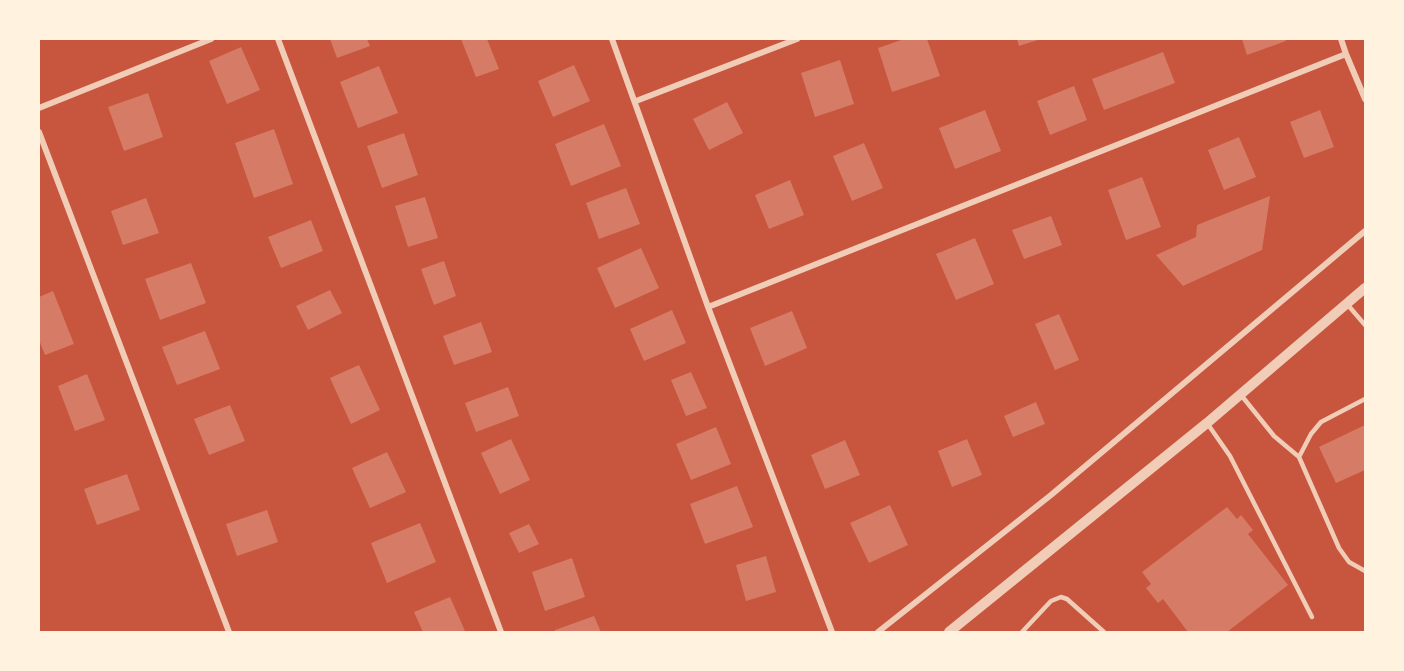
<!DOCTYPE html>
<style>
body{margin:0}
#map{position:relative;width:1404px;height:671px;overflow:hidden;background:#c8553d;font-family:"Sofia Sans Condensed",sans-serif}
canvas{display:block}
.frame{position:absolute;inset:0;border:40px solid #fff3e0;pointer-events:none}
</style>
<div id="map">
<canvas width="1404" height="671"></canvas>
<div class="frame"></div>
</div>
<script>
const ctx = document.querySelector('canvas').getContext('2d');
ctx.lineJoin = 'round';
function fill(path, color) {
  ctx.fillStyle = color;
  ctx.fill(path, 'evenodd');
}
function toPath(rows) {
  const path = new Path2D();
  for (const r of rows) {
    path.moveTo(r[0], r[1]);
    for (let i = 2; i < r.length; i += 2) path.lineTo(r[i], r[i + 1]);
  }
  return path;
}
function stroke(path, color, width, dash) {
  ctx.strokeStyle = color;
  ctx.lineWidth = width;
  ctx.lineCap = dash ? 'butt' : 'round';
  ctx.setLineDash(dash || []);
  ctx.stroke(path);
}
fill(toPath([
 [330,39,367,39,370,46,337,58],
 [461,39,487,39,499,69,476,77],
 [904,39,927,39,940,76,892,92,878,48],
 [1017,39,1041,39,1019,46],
 [1242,39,1285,39,1286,41,1247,55],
 [241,47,260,90,227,104,209,61],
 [1163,52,1175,83,1104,110,1092,79],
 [840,60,854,104,815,117,801,73],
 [574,65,590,101,553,117,538,81],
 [379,66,398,113,358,128,340,82],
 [1074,86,1087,120,1050,135,1037,101],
 [148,93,163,137,124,151,108,107],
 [727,102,743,133,709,150,693,119],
 [985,110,1001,151,955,169,939,128],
 [1320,110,1334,147,1304,158,1290,122],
 [604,124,621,166,571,186,555,144],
 [274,129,293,184,254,198,235,143],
 [404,133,418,175,382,188,367,146],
 [1239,137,1256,177,1224,190,1208,150],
 [864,143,883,188,852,201,833,156],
 [1142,177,1161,227,1126,240,1108,190],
 [790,180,804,215,769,229,755,195],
 [626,188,640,224,599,239,586,203],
 [1270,196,1262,250,1183,286,1156,255,1196,237,1197,225],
 [425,197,438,238,408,247,395,206],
 [146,198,159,233,123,245,111,211],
 [1051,216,1062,245,1024,259,1012,230],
 [311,220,323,251,281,268,268,237],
 [975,238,994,284,956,300,936,254],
 [641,248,659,288,615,308,597,268],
 [444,261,456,296,434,305,421,269],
 [191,263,206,303,160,320,145,279],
 [330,290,342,313,308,330,296,306],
 [53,291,74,344,45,355,39,340,39,297],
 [672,310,686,343,644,361,630,329],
 [792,311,807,348,765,366,750,328],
 [1059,314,1079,360,1055,370,1035,324],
 [481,322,492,352,454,365,443,336],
 [205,331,220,369,177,385,162,347],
 [359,365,380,410,351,424,330,378],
 [691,372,707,408,686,416,671,380],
 [87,374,105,420,75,431,58,386],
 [508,387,519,416,476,432,465,403],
 [1036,402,1045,424,1013,437,1004,416],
 [230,405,245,441,209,455,194,419],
 [1365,425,1365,470,1336,483,1319,447],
 [716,427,731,464,691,480,676,444],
 [511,439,530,480,500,494,481,453],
 [967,439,982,475,952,487,938,451],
 [845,440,860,475,825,489,811,455],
 [387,452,406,492,370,508,352,468],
 [127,474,140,510,97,525,84,489],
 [737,486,753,527,705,544,690,504],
 [890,505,908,545,869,563,850,523],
 [1227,507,1237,519,1241,515,1253,530,1248,534,1288,585,1227,632,1188,632,1163,599,1158,603,1146,588,1151,584,1142,572],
 [267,510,278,542,237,556,226,524],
 [420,523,436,562,387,583,371,543],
 [529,524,539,544,519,553,509,533],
 [766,556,776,592,746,601,736,565],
 [572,558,585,597,545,611,532,572],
 [450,597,465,631,423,632,414,612],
 [594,616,601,632,555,632,555,630]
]), '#d67c66');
stroke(toPath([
 [1347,304,1365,325],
 [1241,395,1274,436,1299,457,1339,548,1349,562,1365,571],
 [1207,423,1230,456,1312,617],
 [1299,457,1311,434,1321,422,1365,399],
 [1022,632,1051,601,1061,597,1067,599,1104,632]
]), '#f1ccb7', 4.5);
stroke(toPath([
 [278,39,501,632],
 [612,39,708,307,832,632],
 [1346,54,1365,99],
 [636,101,797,39],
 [39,108,211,39],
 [39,132,229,632],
 [708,307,1346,54,1341,39],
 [878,632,1051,495,1365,231]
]), '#f1ccb7', 6);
stroke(toPath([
 [949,632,1207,423,1365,288]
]), '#f1ccb7', 10);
</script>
